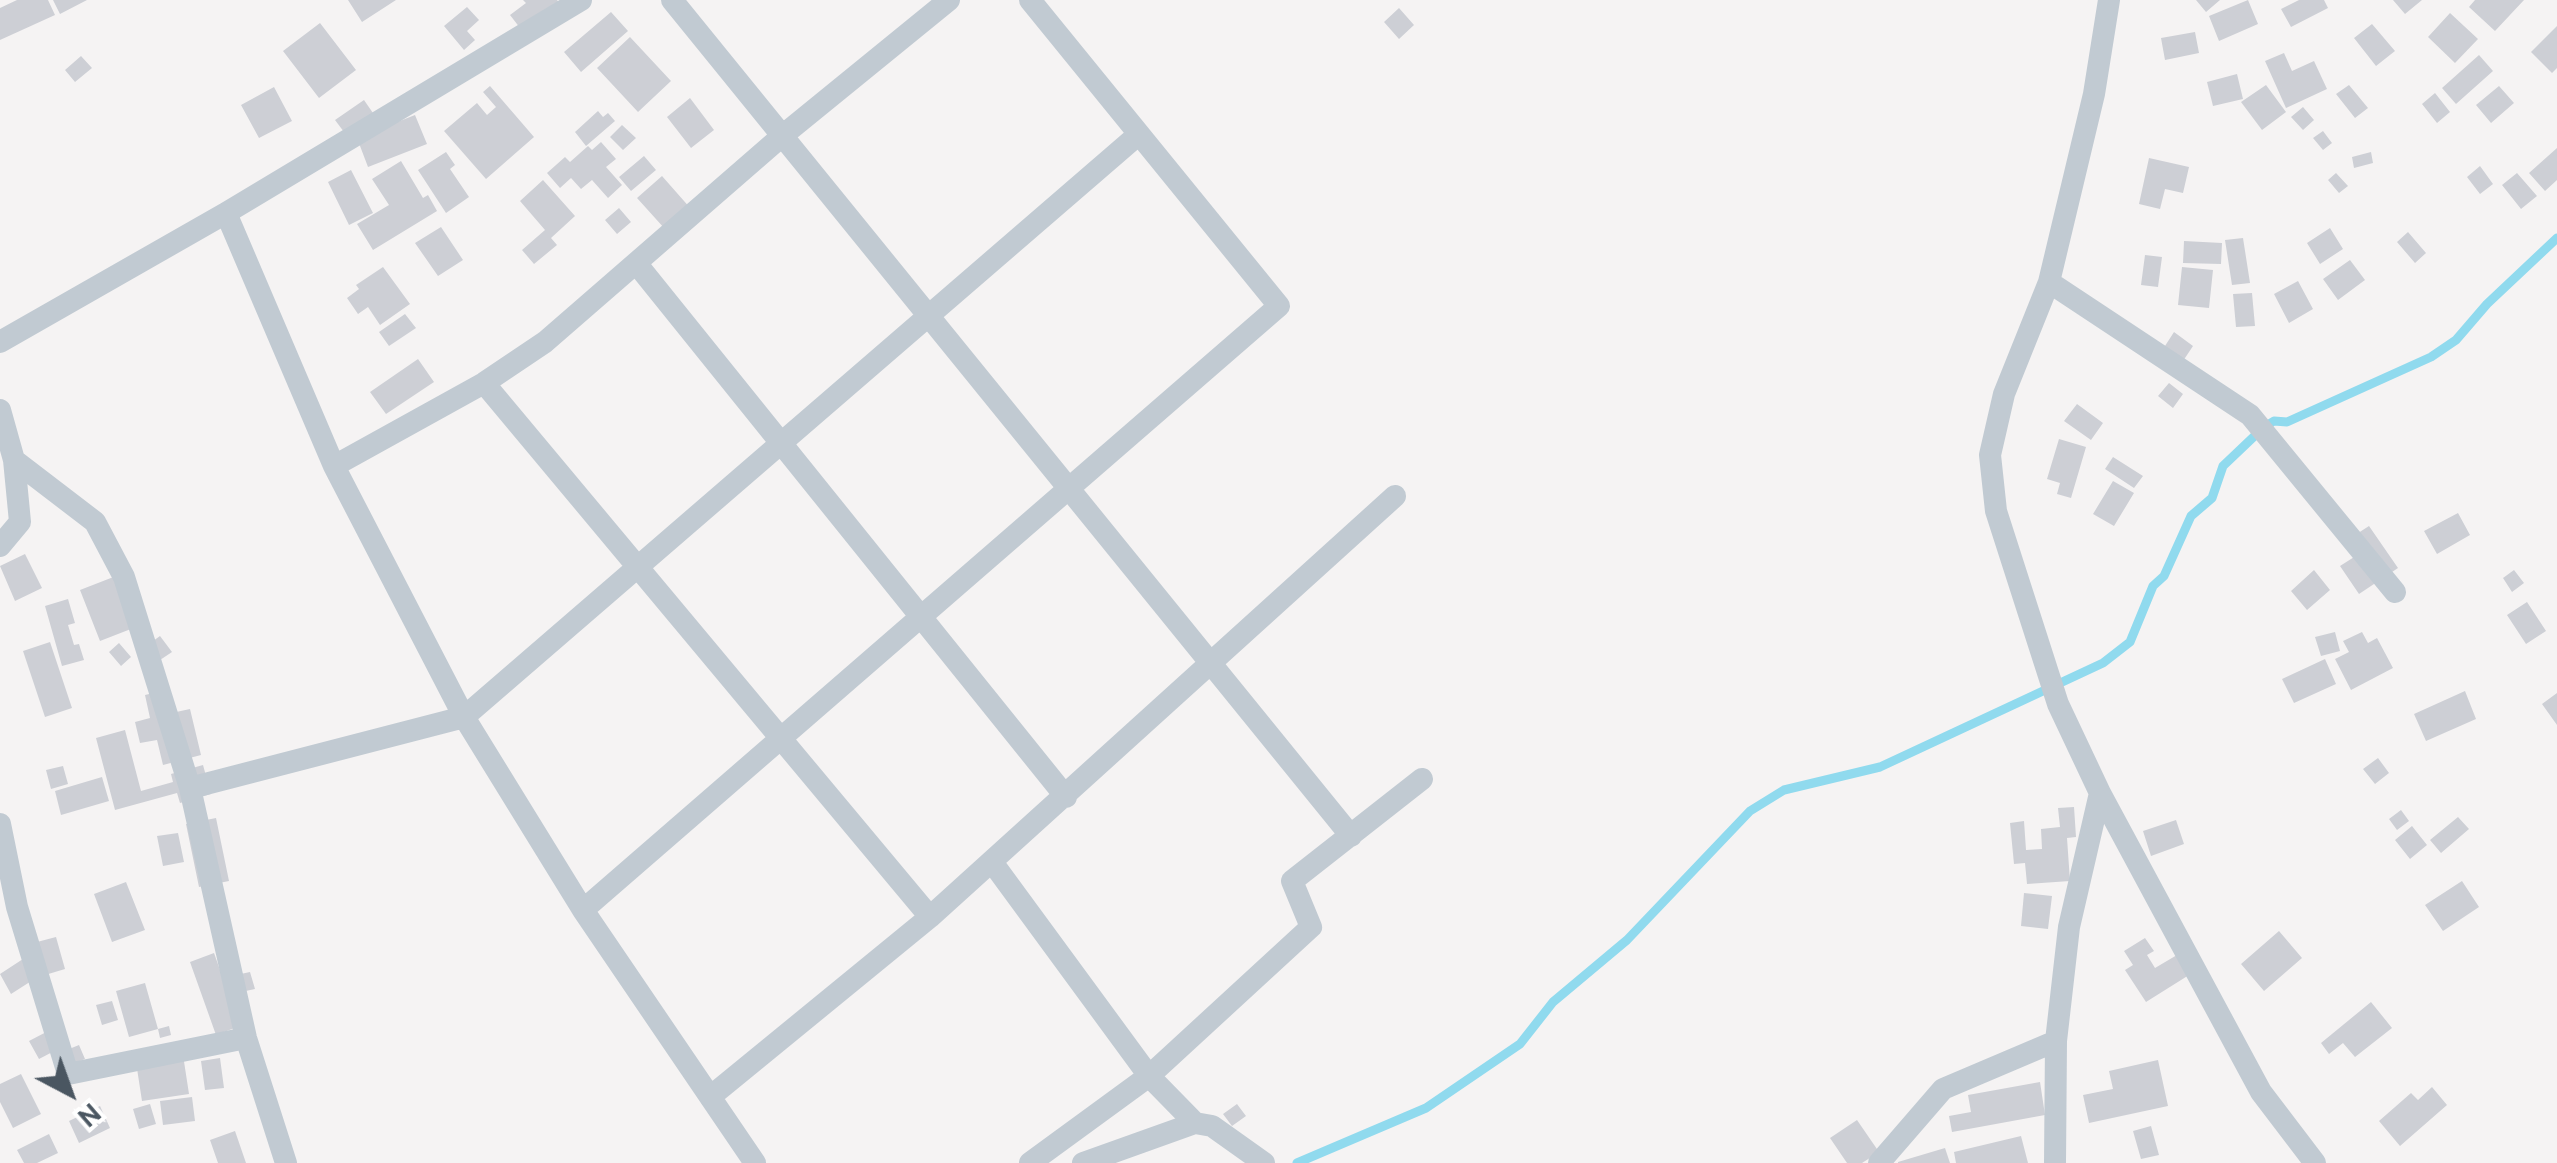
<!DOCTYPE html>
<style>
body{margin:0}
#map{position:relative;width:2557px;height:1163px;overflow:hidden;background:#f5f3f3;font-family:Cabin,sans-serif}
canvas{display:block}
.north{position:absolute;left:20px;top:1043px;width:100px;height:100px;-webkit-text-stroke:8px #fff;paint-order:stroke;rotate:139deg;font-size:28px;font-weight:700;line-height:40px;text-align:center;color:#4a5661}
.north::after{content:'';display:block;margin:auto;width:35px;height:45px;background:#4a5661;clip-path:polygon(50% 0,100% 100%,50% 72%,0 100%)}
</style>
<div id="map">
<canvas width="2557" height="1163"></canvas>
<div class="north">N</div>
</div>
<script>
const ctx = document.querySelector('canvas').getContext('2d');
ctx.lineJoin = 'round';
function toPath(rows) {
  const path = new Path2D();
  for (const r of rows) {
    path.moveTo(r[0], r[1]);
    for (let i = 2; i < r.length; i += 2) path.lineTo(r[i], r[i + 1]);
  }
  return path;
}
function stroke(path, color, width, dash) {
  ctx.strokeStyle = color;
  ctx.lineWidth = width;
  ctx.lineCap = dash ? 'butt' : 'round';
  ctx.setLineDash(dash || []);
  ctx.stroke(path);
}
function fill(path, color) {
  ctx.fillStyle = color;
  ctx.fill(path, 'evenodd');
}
stroke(toPath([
 [1297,1163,1426,1108,1520,1044,1553,1002,1627,940,1750,811,1784,790,1880,767,2103,663,2130,642,2153,586,2164,576,2191,516,2212,498,2223,466,2264,427,2274,421,2287,422,2431,357,2456,340,2487,304,2557,238]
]), '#90daee', 9);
fill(toPath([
 [17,0,48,0,55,15,0,40,0,8],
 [53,0,87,0,60,14],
 [348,0,396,0,362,22],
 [523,0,557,0,563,8,527,37,510,15,526,3],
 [2196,0,2220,0,2206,12],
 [2248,0,2258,24,2219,41,2209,16],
 [2299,0,2324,0,2328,8,2291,27,2281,9],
 [2393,0,2422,0,2405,14],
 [2475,0,2524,0,2495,31,2469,7],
 [467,7,479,20,467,31,475,40,464,50,444,26],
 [1399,8,1414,25,1399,39,1384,22],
 [611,12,628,31,581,72,564,52],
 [2450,13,2478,39,2455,63,2428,37],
 [320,23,356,70,319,98,283,51],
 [2372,24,2395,51,2376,66,2354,38],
 [2557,26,2557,68,2552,73,2531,52],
 [2195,32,2199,53,2165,60,2161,38],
 [630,37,671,81,638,112,597,68],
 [2284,53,2292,71,2314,61,2327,89,2286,108,2265,61],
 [2479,55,2493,71,2456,104,2442,88],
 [81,56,92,68,75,82,65,70],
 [2237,74,2243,99,2213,106,2207,82],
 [2266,85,2286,112,2262,130,2241,102],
 [2349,85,2368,108,2355,118,2336,94],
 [490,86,534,137,486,179,444,131,477,103,487,115,496,107,483,92],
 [2499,86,2514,103,2491,123,2476,105],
 [274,87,292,121,259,138,241,105],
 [2435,93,2450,112,2437,123,2422,104],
 [690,98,714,130,691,148,667,117],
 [364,100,375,116,347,136,335,120],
 [2303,107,2314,120,2303,130,2291,117],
 [598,111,603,117,608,113,615,121,586,146,575,132],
 [415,115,427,144,368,167,357,138],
 [622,125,636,138,623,150,610,137],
 [2323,131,2332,143,2323,150,2313,138],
 [601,142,616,159,606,167,622,185,608,198,592,180,581,189,571,178,560,188,547,173,565,157,570,162,588,146,592,150],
 [2557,148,2557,180,2545,191,2529,173],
 [446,152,455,165,450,169,469,197,446,213,418,170],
 [2371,152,2373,163,2354,168,2352,157],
 [644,156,656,170,631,191,619,177],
 [2149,158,2189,167,2183,193,2165,189,2160,209,2139,204],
 [401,161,423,198,428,195,437,211,373,250,357,224,389,205,372,179],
 [2480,166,2493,184,2480,194,2467,177],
 [351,170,373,213,349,225,328,182],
 [2336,173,2348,186,2339,193,2328,180],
 [2517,173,2537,196,2521,209,2502,185],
 [662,176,699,218,674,239,637,198],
 [543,180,575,216,551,238,557,245,534,264,522,250,545,230,520,201],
 [619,208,631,222,617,234,605,220],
 [441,227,463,260,438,276,415,243],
 [2330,228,2343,249,2320,264,2307,243],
 [2408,232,2426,253,2415,263,2397,242],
 [2243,238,2250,283,2232,285,2225,240],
 [2184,241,2222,243,2221,264,2183,263],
 [2145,255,2162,257,2158,287,2141,285],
 [2350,260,2365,280,2338,300,2323,279],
 [383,267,410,304,380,325,368,307,358,314,347,298,359,289,356,285],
 [2182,267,2213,270,2209,308,2178,305],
 [2298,281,2313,309,2289,323,2274,294],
 [2252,293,2255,326,2236,327,2233,294],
 [405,314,416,328,389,346,379,332],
 [2174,332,2193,346,2173,376,2154,363],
 [418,359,434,382,386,414,370,392],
 [2169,383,2183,394,2173,408,2158,396],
 [2077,404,2103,423,2091,440,2064,421],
 [2059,439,2086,447,2071,498,2057,494,2060,483,2047,479],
 [2113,457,2143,476,2134,488,2105,469],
 [2113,481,2134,493,2114,526,2093,514],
 [2458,513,2470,535,2437,554,2424,531],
 [2369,526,2398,568,2359,594,2340,566,2362,552,2352,537],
 [25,554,42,588,15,601,0,566],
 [2314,570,2330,590,2307,610,2291,591],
 [2514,570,2524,583,2512,592,2503,578],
 [116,576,136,627,100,641,80,590],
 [68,599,75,623,68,625,74,645,79,644,84,660,62,666,45,606],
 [2527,602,2546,631,2526,644,2507,615],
 [2335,632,2340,651,2321,656,2315,637],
 [2362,632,2368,643,2377,638,2393,668,2351,690,2335,659,2349,652,2343,641],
 [160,636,172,652,157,662,146,646],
 [50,642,72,708,45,717,23,651],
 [119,643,131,657,121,666,109,652],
 [2325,659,2336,684,2294,703,2282,679],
 [162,691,167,714,190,709,201,755,163,765,157,740,140,743,135,722,150,718,145,695],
 [2465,691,2476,719,2426,741,2414,714],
 [2557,693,2557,725,2542,704],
 [125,730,141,791,173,782,171,774,203,765,211,794,180,803,177,793,115,810,96,738],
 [2378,758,2389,773,2375,784,2363,769],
 [63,766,68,784,51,789,46,770],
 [102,777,109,801,61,815,55,791],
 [2074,807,2076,837,2067,838,2070,881,2027,884,2025,863,2014,864,2010,823,2024,821,2026,850,2042,849,2041,829,2060,827,2058,808],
 [2401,810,2409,821,2397,830,2389,819],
 [2458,817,2469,829,2441,853,2430,840],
 [216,818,229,881,199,887,186,824],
 [2176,820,2184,844,2151,856,2143,831],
 [2412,826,2427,845,2410,859,2395,840],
 [178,833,184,862,163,866,157,836],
 [2462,881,2479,907,2443,931,2425,905],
 [126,882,145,930,112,942,94,894],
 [2024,893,2052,896,2048,929,2021,926],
 [2279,931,2302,958,2264,991,2241,964],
 [56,937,65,969,45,975,37,942],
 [2145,938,2154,951,2147,955,2155,968,2177,955,2189,975,2146,1002,2125,970,2133,965,2124,951],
 [214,953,240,1026,216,1035,190,962],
 [23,959,36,978,11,994,0,974],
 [250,972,255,989,241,992,236,975],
 [145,983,158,1029,129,1037,116,991],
 [112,1001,118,1020,102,1025,96,1005],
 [2371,1002,2392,1028,2355,1057,2343,1043,2329,1054,2321,1043],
 [169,1026,171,1035,160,1038,158,1029],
 [52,1029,62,1047,39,1059,29,1041],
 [79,1045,85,1059,57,1070,52,1056],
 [183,1055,189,1094,142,1101,136,1062],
 [220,1058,224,1088,205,1090,201,1061],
 [2158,1060,2168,1106,2089,1123,2083,1095,2113,1089,2109,1071],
 [21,1074,41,1114,13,1128,0,1102,0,1084],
 [2040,1082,2045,1115,1952,1132,1949,1116,1971,1112,1968,1095],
 [2432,1087,2447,1105,2400,1146,2379,1121,2411,1093,2418,1100],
 [192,1097,195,1121,163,1125,160,1101],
 [150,1104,156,1124,139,1129,133,1109],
 [1237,1104,1246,1116,1232,1126,1223,1114],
 [100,1106,110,1128,79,1143,69,1121],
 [1857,1120,1879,1152,1862,1163,1847,1163,1830,1138],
 [2151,1126,2159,1155,2141,1159,2133,1131],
 [235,1131,246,1163,218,1163,210,1140],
 [49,1134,58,1153,37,1163,24,1163,17,1150],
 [2021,1136,2028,1163,1956,1163,1954,1152],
 [1945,1148,1950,1163,1898,1163,1898,1162]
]), '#cdcfd5');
stroke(toPath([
 [672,0,1351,836],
 [226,213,334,466,464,717,583,910,755,1163],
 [636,263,1066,797],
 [2049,282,2250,415,2395,592],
 [0,342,226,213,581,0],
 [484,383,930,917],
 [0,410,14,460,95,522,124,577,190,788,246,1038,286,1163],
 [334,466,484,383,545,342,782,136,949,0],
 [0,546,20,522,14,460],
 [190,788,464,717,1139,134],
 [2100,793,2261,1092,2315,1163],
 [0,824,17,907,68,1074,246,1038],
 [992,862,1149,1076,1195,1123],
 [583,910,1279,306,1030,0],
 [710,1097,930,917,1395,496],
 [1030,1163,1149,1076,1311,927,1292,881,1422,779],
 [1083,1163,1195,1123,1212,1126,1264,1163],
 [1879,1163,1943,1089,2056,1041],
 [2055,1163,2056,1041,2069,927,2100,793,2058,704,1996,511,1990,455,2004,394,2049,282,2094,94,2109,0]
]), '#c1cad2', 22);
</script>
